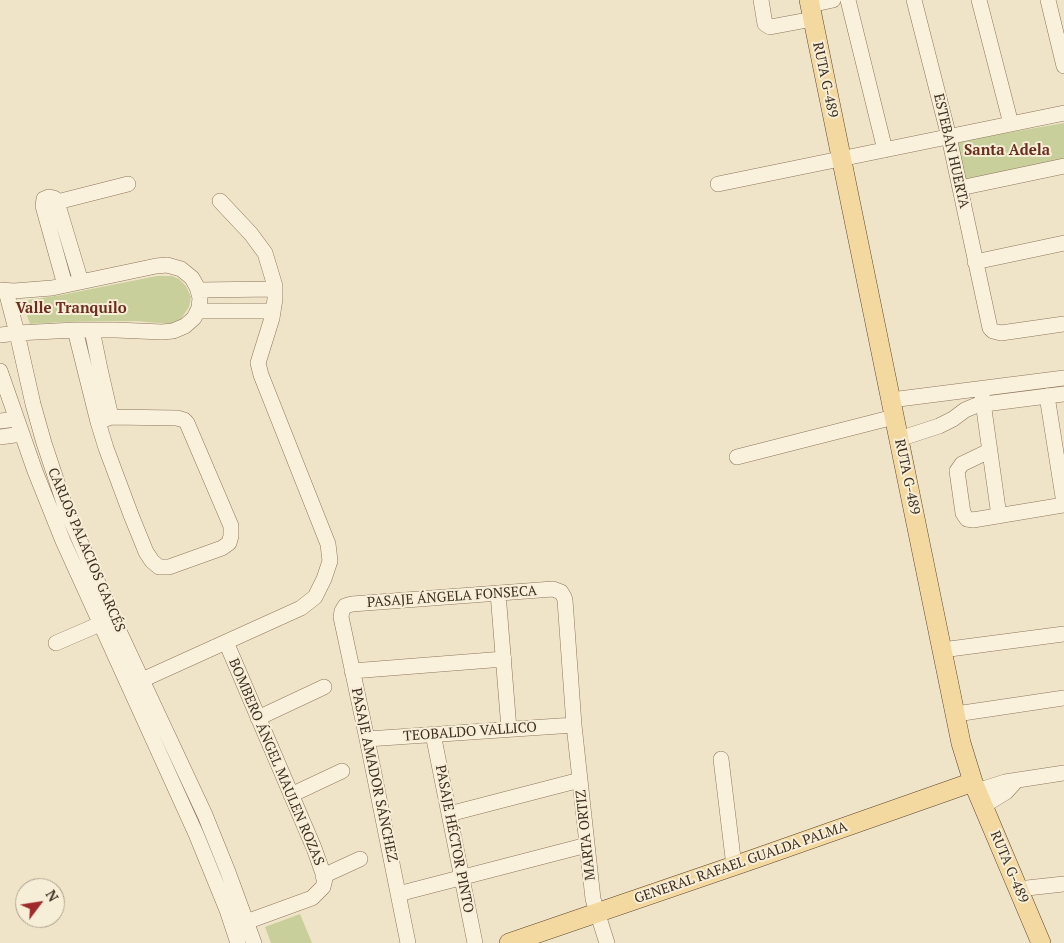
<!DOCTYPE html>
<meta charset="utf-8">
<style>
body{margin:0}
#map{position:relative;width:1064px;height:943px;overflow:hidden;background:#f0e4c8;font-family:"PT Serif",serif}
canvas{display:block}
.north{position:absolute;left:15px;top:878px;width:50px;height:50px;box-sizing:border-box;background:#f7eed8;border:1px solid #ada18e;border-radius:50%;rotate:59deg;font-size:14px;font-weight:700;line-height:20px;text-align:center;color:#3d2e20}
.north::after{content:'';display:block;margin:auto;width:18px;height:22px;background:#9e2a2b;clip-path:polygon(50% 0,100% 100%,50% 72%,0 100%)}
</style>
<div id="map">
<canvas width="1064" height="943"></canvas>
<div class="north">N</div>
</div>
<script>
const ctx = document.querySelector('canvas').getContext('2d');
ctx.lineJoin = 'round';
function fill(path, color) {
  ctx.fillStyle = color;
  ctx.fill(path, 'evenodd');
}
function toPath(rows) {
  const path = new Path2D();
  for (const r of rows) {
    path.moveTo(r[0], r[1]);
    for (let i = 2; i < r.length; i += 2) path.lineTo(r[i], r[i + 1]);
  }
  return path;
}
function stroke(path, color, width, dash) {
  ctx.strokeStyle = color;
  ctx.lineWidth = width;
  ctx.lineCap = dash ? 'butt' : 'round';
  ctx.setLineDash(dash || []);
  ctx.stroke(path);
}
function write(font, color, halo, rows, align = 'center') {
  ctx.font = font + ' "PT Serif",serif';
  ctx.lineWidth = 4;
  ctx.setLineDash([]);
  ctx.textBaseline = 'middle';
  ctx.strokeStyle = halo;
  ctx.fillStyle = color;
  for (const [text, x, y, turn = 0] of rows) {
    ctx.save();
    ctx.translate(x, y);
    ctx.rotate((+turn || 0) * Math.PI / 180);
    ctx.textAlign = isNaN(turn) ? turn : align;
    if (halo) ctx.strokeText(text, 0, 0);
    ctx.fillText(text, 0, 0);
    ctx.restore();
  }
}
fill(toPath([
 [1064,123,1064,162,965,183,955,142],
 [157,276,172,276,179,279,186,286,191,297,189,307,180,320,171,324,135,321,63,322,30,324,22,301,61,295],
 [300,914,312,943,271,943,265,927]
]), '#c9cf9b');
const minor = toPath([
 [761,0,765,24,770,27,813,19],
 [848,0,885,150],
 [914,0,949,137,990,328,993,331,1001,333,1064,324],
 [979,0,1011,124],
 [1048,0,1064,66],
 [810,5,833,0],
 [718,184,1064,113],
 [960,188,1064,166],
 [57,202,128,184],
 [975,262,1064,243],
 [65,285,43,206,44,199,49,197,54,198,57,202,81,282],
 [0,290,14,291,52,288,156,266,167,265,181,269,192,278,197,287,200,298,199,308,194,318,185,326,173,331,162,332,116,330,75,330,17,333,0,335],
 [198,290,275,289],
 [6,291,17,333,33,404,44,443,66,509,118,629,205,815,228,872,254,943],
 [198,311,273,311],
 [75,330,98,422,106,448,131,515,146,552,152,561,159,567,169,567,222,548,229,543,231,536,231,526,187,423,184,420,177,418,111,417,98,422],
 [92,330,100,369,111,417],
 [0,371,35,471,63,541,196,834,227,910,238,943],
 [982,395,999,516],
 [1047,396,1064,503],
 [891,400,1064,378],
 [0,421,16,419],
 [0,437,22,434],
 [899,439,939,426,953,419,965,410,977,405,1064,394],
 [989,451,962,464,957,471,963,513,967,519,973,520,1064,505],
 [737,457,894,417],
 [498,593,509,729],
 [226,642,314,848,325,879,323,887,312,898,246,922],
 [56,643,100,624],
 [942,650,1064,634],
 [352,671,504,659],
 [142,680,301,608,315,597,324,579,330,561,328,544,261,375,258,363,272,318,275,299,275,286,265,253,251,234,220,201],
 [956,714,1064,698],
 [258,718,324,687],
 [433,734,475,943],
 [367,739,574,725],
 [721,759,734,866],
 [977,791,1005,782,1064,773],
 [291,795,342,771],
 [983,806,1006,792,1016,781],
 [449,814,580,780],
 [323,876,360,859],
 [1018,889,1064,884],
 [398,894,587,845],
 [408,943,367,739,341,617,342,611,345,606,352,604,553,589,561,592,564,597,565,600,574,725,593,899,607,943]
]);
const major = toPath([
 [809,0,961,743,973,782,1041,943],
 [509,943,754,859,973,782]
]);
stroke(minor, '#8d765c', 16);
stroke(major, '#5b4430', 20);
stroke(minor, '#faf1dc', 15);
stroke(major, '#f3d9a0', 19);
write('14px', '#3d2e20', '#f7eed8', [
 ["RUTA G-489",825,80,78],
 ["ESTEBAN HUERTA",951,151,77],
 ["RUTA G-489",907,477,78],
 ["CARLOS PALACIOS GARCÉS",86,550,67],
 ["PASAJE ÁNGELA FONSECA",452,597,-4],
 ["TEOBALDO VALLICO",470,732,-4],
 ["BOMBERO ÁNGEL MAULEN ROZAS",276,762,67],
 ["PASAJE AMADOR SÁNCHEZ",374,775,78],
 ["MARTA ORTIZ",586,835,-96],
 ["PASAJE HÉCTOR PINTO",454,839,79],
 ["GENERAL RAFAEL GUALDA PALMA",741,863,-19],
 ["RUTA G-489",1009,867,67]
]);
write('bold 15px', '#6b2e1e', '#f7eed8', [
 ["Santa Adela",1007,151],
 ["Valle Tranquilo",71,309]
]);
</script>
